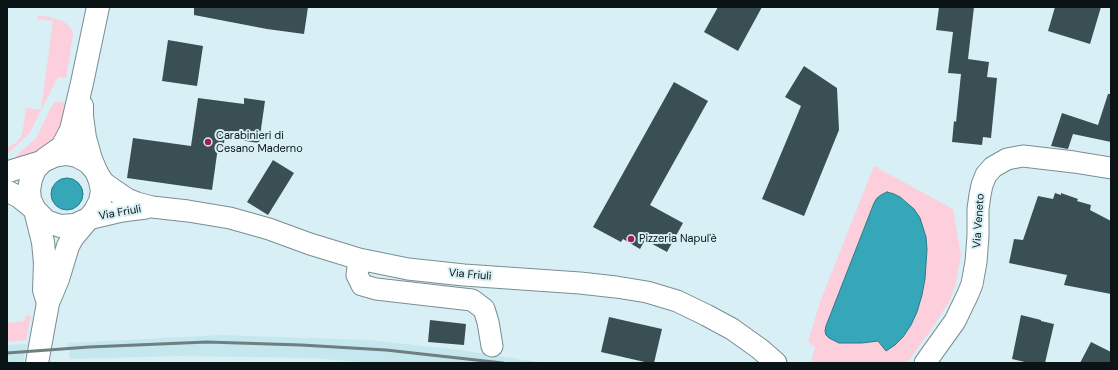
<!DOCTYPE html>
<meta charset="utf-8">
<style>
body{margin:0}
#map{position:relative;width:1118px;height:370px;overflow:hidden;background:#d8f0f5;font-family:"DM Sans",sans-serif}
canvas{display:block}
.frame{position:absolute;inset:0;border:8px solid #0a1315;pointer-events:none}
</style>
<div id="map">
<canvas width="1118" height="370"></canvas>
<div class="frame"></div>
</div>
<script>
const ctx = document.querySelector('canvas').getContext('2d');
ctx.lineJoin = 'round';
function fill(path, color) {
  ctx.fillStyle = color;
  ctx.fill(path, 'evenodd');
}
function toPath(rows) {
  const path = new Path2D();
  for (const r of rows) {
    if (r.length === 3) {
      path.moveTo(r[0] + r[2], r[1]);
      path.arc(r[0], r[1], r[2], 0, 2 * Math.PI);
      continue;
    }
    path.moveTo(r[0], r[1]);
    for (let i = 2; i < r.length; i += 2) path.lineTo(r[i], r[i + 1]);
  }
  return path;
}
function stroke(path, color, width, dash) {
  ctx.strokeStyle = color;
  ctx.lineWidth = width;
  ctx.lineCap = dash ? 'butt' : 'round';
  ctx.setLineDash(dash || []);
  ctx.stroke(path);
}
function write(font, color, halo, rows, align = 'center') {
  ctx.font = font + ' "DM Sans",sans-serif';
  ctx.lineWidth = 4;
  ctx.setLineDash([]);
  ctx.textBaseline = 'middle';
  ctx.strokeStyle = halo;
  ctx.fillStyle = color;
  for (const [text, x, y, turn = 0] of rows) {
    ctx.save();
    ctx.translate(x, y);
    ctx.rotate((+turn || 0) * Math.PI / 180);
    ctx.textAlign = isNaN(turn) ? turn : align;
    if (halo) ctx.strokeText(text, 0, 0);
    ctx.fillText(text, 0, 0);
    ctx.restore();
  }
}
fill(toPath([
 [221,335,369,340,460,350,544,363,372,363,312,358,180,356,70,359,67,343],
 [27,344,23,363,7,363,7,345]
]), '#c5e7ee');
fill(toPath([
 [38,15,49,17,60,20,67,24,72,30,73,34,66,78,58,77,29,134,7,154,7,147,11,146,17,142,22,135,26,108,41,110,53,21,37,19],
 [55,102,70,103,66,123,46,150,13,159,37,137,51,107],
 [874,166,953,209,961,255,955,287,948,304,943,311,930,331,907,363,811,363,815,347,808,342,820,302],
 [887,192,900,197,914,209,926,237,927,249,925,279,922,295,917,312,911,325,903,337,895,345,886,351,878,340,825,331,874,203,877,198,881,195],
 [26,315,31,316,26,340,7,342,7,323,24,321]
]), '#fdcedb');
const water = toPath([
 [67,194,16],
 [887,192,894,194,900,197,914,209,920,218,926,237,927,249,925,279,922,295,917,312,911,325,903,337,895,345,886,351,878,341,862,343,839,343,829,338,826,335,825,331,826,326,874,203,877,198,881,195,887,192]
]);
fill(water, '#36a7b9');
stroke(water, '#297b88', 1);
fill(toPath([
 [194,7,308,7,304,34,267,29,194,15],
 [718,7,762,7,738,51,704,32],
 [939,7,974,7,968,59,989,62,987,77,997,78,991,138,983,137,982,145,952,142,954,121,956,122,961,74,948,73,953,32,936,30],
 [1055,7,1101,7,1090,44,1048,31],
 [168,40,203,46,197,86,162,81],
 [804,66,837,88,839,130,804,216,762,199,801,106,785,97],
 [674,82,708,101,650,205,683,223,667,252,645,240,640,249,623,239,621,242,593,227],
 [1108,94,1111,94,1111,142,1073,134,1068,149,1051,146,1062,113,1098,125],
 [198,98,244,104,244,98,265,101,259,143,225,138,223,148,218,147,212,190,127,178,133,138,191,146],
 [273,160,294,173,268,215,247,202],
 [1055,193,1061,195,1061,193,1078,199,1077,201,1091,205,1090,210,1111,221,1111,294,1064,285,1067,275,1009,263,1014,239,1023,240,1038,196,1053,199],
 [1021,315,1041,320,1041,321,1054,324,1045,363,1029,363,1012,359],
 [609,317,662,329,654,363,649,363,601,352],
 [430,320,466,324,464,345,428,342],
 [1091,342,1111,352,1111,363,1080,363]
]), '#3a4f53');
const minor = toPath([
 [96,171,103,182,108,186,127,199,137,203,152,207,188,211,230,218,269,229,310,244,359,259,408,269,464,275,580,283,616,287,647,292,677,301,706,315,732,329,760,349,776,363],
 [7,172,43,161],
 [7,191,19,197,35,210],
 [88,219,122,211,146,208],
 [359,259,357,275,362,285,376,289,472,300,484,309,488,322,492,346],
 [925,363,955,321,968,294,972,284,976,262,978,236,978,209,980,195,982,185,986,175,993,167,1007,159,1023,156,1074,162,1111,168]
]);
const major = toPath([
 [82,106,82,116,85,138,91,159,96,171],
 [45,159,62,147,71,130,82,83,98,7],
 [35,210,46,221,60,226,75,225,88,219],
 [37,363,48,303,58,279,68,246,73,237,95,211,100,201,102,191,100,181,96,171,88,162,77,156,66,154,54,156,43,161,35,169,31,179,29,190,30,200,35,210,43,242,45,263,44,290,48,303]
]);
stroke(minor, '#788e93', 23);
stroke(major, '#788e93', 24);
stroke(minor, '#fff', 21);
stroke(major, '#fff', 22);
stroke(toPath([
 [7,353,89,347,207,342,301,345,386,350,503,363]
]), '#6e7e81', 3);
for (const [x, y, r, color] of [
 [208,142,4,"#a71958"],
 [631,239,4,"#a71958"]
]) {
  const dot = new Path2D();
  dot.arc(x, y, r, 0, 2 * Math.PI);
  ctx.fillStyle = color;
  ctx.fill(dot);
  stroke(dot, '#d8f0f5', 1.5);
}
write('11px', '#0a1315', '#d8f0f5', [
 ["Carabinieri di",216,136],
 ["Cesano Maderno",216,149],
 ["Pizzeria Napul'è",639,239]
], 'left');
write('11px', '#0a1315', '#d8f0f5', [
 ["Via Friuli",120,213,-10],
 ["Via Veneto",979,221,-86],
 ["Via Friuli",470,275,5]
]);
</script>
